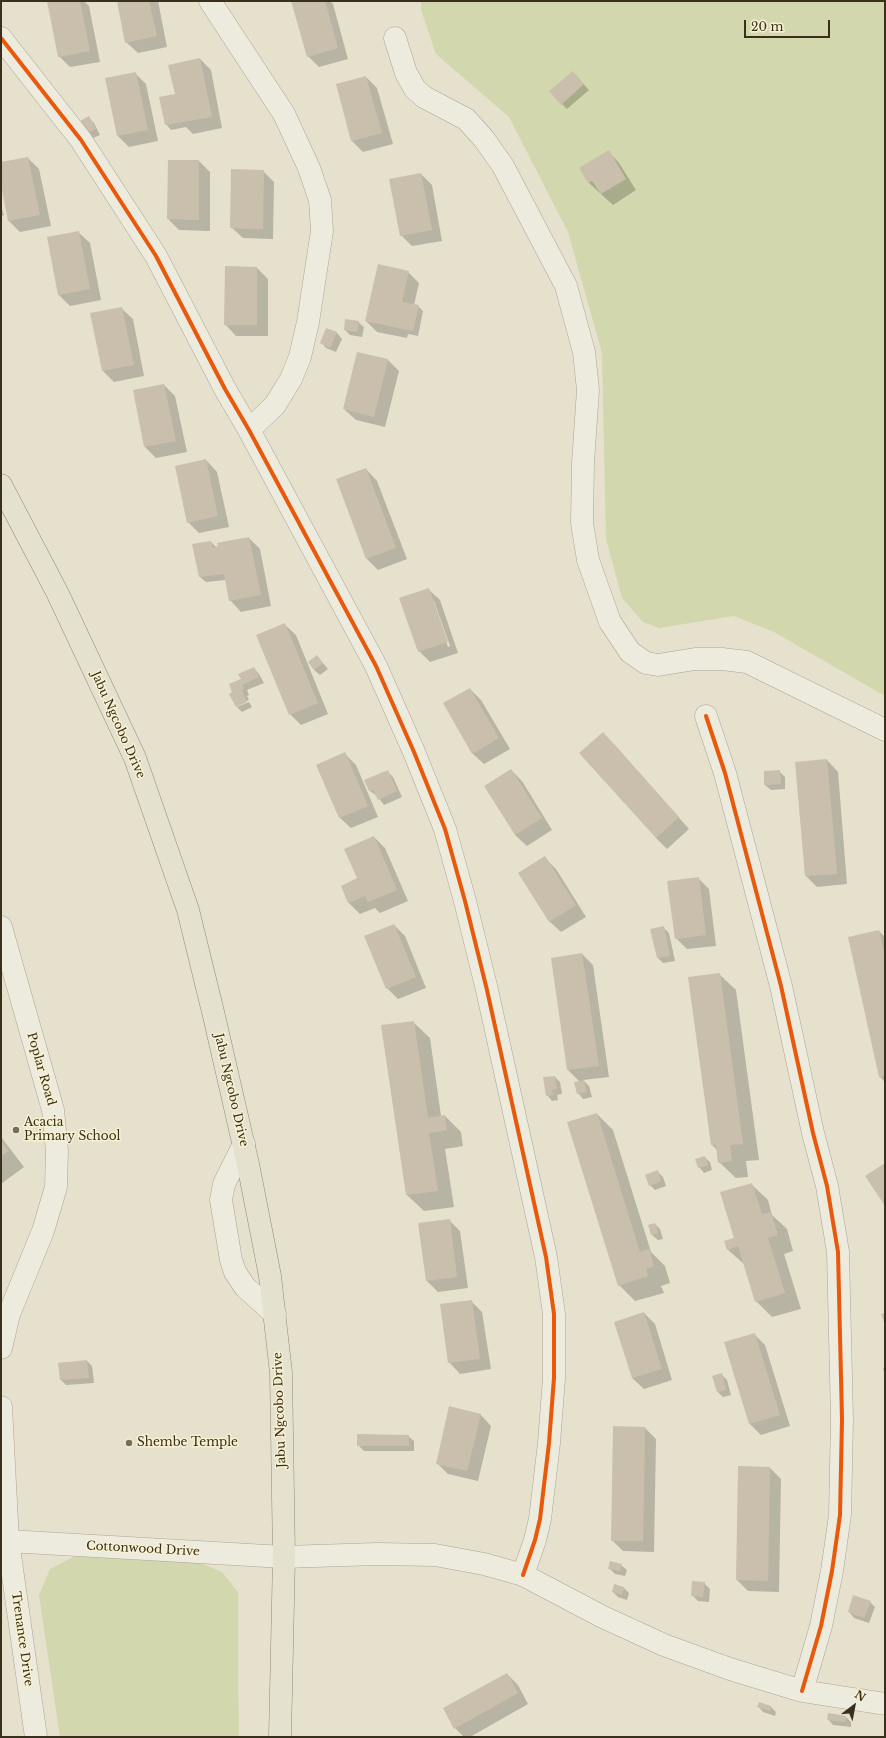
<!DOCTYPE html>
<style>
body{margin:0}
#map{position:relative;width:886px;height:1738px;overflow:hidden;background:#e6e1cc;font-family:"Libre Baskerville",serif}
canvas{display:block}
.frame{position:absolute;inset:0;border:2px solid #3a2e1c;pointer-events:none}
.north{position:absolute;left:834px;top:1686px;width:40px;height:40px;-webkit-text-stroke:3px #f7f1d1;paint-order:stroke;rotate:32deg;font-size:11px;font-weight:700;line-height:16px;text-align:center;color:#3a2e1c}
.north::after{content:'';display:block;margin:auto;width:14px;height:18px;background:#3a2e1c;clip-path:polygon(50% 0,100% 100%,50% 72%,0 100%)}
.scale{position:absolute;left:744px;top:20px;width:86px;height:18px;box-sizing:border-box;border:2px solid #3a2e1c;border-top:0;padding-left:5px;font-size:12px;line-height:14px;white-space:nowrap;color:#3a2e1c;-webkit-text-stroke:3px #f7f1d1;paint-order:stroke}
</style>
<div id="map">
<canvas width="886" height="1738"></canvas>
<div class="frame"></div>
<div class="north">N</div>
<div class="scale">20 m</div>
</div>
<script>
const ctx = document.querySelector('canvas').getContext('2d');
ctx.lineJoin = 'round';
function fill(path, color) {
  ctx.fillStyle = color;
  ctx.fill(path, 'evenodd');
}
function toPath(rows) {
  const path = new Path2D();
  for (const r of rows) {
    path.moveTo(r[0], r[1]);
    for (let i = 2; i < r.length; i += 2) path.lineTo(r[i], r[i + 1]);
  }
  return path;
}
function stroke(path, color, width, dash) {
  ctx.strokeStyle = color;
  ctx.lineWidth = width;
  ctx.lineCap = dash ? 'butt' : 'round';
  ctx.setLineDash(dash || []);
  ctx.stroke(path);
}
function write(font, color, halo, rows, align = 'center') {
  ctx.font = font + ' "Libre Baskerville",serif';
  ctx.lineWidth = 3;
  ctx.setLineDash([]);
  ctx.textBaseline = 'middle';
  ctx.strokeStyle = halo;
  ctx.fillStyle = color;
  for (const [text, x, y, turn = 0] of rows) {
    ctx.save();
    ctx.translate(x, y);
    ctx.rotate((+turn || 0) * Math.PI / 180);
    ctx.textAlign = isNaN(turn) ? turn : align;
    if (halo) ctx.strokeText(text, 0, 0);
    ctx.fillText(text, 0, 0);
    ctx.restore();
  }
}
fill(toPath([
 [421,1,885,1,885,696,774,632,734,616,659,628,643,622,622,598,606,539,602,353,568,232,509,117,436,54,421,10],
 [135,1555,193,1560,222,1572,238,1592,238,1672,239,1737,60,1737,39,1595,50,1569,73,1557]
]), '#d2d7ad');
fill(toPath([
 [48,1,84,1,89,6,100,62,70,67,59,56],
 [118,1,158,1,167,47,138,53,126,42],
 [293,1,330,1,333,4,348,59,319,67,308,56],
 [200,59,211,70,222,128,193,134,186,127,171,130,166,124,175,95],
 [135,73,146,84,158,141,129,147,118,136],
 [366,77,377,88,393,144,363,152,352,141],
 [578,78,589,90,567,109,562,104],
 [89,118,94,123,100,135,93,138,87,133],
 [608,151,619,163,636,190,613,205,589,183,580,168],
 [28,158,39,169,51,226,20,232,9,221,1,180,1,163],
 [199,161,210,172,210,231,179,230,168,219],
 [263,171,274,182,273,239,243,238,231,227],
 [421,174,432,185,442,241,412,246,401,235],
 [1,206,4,215,1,216],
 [78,232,90,243,101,300,70,306,59,295,48,238],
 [257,268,268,279,268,336,236,336,225,324],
 [408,272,419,283,414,305,418,306,423,311,418,336,408,334,407,338,377,332,366,321],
 [121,308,133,319,144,376,114,382,103,371,91,314],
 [358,322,364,327,362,337,350,335,345,330],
 [327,329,337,333,342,339,336,352,326,348,321,342],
 [388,360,399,371,385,427,356,420,344,409],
 [164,385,175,396,187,452,156,458,145,447,134,391],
 [206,460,217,472,229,527,199,533,188,522],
 [366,469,377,481,407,559,378,570,367,559,337,480],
 [249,538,260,549,271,606,241,612,230,600,226,580,206,582,200,577,193,545,211,542,216,547],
 [428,589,440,600,458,653,430,662,419,651],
 [432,601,434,601,450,646,448,647],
 [284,624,296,635,328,714,301,725,290,714],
 [317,656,328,669,320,675,314,670],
 [254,668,259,674,264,683,247,690,249,695,247,696,249,700,237,705,237,707,233,692,242,680],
 [470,689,481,700,510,749,484,764,472,753],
 [249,702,252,707,242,712,237,707],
 [614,744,689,829,667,849,656,838],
 [345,754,356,765,378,817,351,828,339,817],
 [827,760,838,772,847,884,817,887,806,876,796,763],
 [511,770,522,781,552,830,527,846,515,835],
 [387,771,393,777,402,797,384,805,377,796,370,791,366,781],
 [779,771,785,777,785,789,771,790,765,785],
 [374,837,385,848,408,901,380,913,375,908,360,914,349,903,342,886,359,879],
 [545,858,556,869,586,917,561,932,549,921],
 [698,878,709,889,716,946,687,949,676,938],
 [394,925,405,936,426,988,398,999,387,988],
 [663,927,669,933,675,961,663,963,658,958,651,930],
 [879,931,885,937,885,1082,880,1077],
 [582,954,593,965,609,1077,583,1080,589,1086,592,1097,583,1099,578,1093,580,1082,568,1070,552,959],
 [719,974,736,990,759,1160,746,1161,748,1177,736,1178,719,1162,718,1151,712,1145],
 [413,1022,430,1038,441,1116,445,1116,461,1132,463,1146,445,1149,454,1207,424,1211,407,1195],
 [555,1077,560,1082,562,1094,557,1095,558,1100,552,1101,547,1095],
 [597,1114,613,1130,651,1252,665,1266,670,1283,661,1286,664,1293,635,1301,619,1285],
 [1,1137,24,1167,1,1184],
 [704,1157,710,1162,712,1170,704,1173,699,1167],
 [657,1171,663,1177,666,1186,655,1190,650,1185],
 [751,1184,768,1200,772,1215,787,1229,793,1251,784,1254,801,1309,772,1317,756,1301,745,1265,727,1249,735,1239],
 [449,1220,460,1231,468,1288,438,1292,427,1281],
 [655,1224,660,1229,663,1239,658,1240,652,1235],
 [471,1301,482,1312,491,1369,460,1374,449,1362],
 [644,1313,655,1324,672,1380,644,1389,632,1378],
 [754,1334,765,1345,790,1426,761,1435,750,1424,725,1343],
 [87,1361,92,1366,94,1383,66,1385,61,1380,59,1363],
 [883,1368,885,1368,885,1376],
 [722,1375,727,1380,731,1395,723,1397,717,1391],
 [480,1414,491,1426,478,1481,448,1474,437,1463],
 [645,1428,656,1439,654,1552,623,1551,612,1540],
 [408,1436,414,1441,414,1451,364,1451,358,1445],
 [770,1468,781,1479,779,1592,748,1591,737,1580],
 [621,1565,627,1570,625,1576,615,1574,609,1568],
 [704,1583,710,1589,709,1602,698,1601,692,1595],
 [624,1588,629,1593,627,1600,618,1597,613,1592],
 [870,1602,875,1607,869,1623,854,1618,849,1612],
 [507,1674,518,1685,528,1704,470,1737,464,1737,455,1728],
 [758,1706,771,1707,776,1712,775,1716,763,1712],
 [829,1714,846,1717,851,1722,851,1727,833,1725,828,1719]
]), '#0003');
fill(toPath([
 [47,1,80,1,90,51,58,57],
 [117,1,149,1,157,36,125,43],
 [291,1,325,1,338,48,307,57],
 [200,58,212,117,165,125,159,97,175,94,168,65],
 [573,71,584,84,561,105,549,91],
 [136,72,148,130,117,136,105,78],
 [366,76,382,133,351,141,336,84],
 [89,116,96,129,87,133,80,121],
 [609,150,626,179,601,194,592,181,588,183,579,168],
 [28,157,40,215,8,221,1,185,1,162],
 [168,160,199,160,199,220,167,219],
 [231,169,264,170,263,229,230,228],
 [421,173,432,230,400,236,389,179],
 [79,231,90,289,58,295,47,237],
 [378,264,409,271,402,302,419,305,413,331,365,321],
 [225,266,257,267,257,325,224,325],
 [122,307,134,365,102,371,90,313],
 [345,319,359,321,357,332,344,330],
 [326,328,337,332,330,348,320,343],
 [357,352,388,359,374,417,343,409],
 [164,384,176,441,144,447,133,390],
 [206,459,218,516,187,523,175,466],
 [366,468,396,548,366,559,336,479],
 [249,537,261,595,229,601,224,574,199,577,192,544,211,541,213,548,218,546,217,543],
 [429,588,448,642,418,652,399,598],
 [285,623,318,703,289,715,256,635],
 [317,655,323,663,314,670,308,662],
 [254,667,259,677,242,685,244,689,242,690,247,702,236,707,229,694,232,692,229,684,241,679,238,674],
 [470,688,499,738,472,754,443,703],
 [603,732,679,817,656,838,579,753],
 [345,752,368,806,339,818,316,765],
 [827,759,837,874,805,876,795,762],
 [511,769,542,818,515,835,484,786],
 [388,770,397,791,378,800,373,790,369,791,364,780],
 [780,770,781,784,764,785,764,771],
 [374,836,397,890,368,902,365,896,348,903,341,886,357,878,344,849],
 [545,856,576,905,549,922,518,873],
 [699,877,706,935,675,939,667,881],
 [394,924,416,977,386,989,364,936],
 [664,926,670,956,657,958,650,929],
 [879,930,885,957,885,1076,879,1077,848,937],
 [582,953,599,1066,567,1070,551,958],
 [720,973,743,1144,730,1145,732,1161,718,1163,716,1145,711,1145,688,977],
 [414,1021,428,1118,445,1115,447,1130,429,1133,438,1191,406,1195,381,1025],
 [555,1076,557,1089,552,1090,553,1095,546,1096,543,1077],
 [584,1080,587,1092,577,1094,574,1082],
 [597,1113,640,1252,649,1249,654,1266,646,1269,648,1276,618,1286,567,1122],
 [1,1141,9,1151,1,1156],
 [705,1156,708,1165,698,1168,695,1159],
 [885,1163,885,1206,865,1176],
 [658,1170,661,1181,649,1186,645,1175],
 [752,1183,762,1214,771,1212,778,1235,768,1238,785,1293,755,1302,738,1246,727,1250,724,1241,734,1238,720,1192],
 [450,1219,457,1277,426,1281,418,1223],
 [655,1223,658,1233,651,1235,648,1225],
 [472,1300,480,1359,448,1363,440,1304],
 [644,1312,662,1369,632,1378,614,1322],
 [885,1313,885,1325,881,1314],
 [755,1333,780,1415,749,1424,724,1342],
 [87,1360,89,1378,60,1380,58,1363],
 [722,1373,726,1390,717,1392,712,1376],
 [449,1406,481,1414,467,1471,436,1464],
 [613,1426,645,1427,643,1541,611,1541],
 [357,1434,409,1435,409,1446,357,1446],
 [738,1466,770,1467,768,1581,736,1580],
 [610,1561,622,1564,620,1571,608,1569],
 [692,1581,705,1582,703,1597,691,1596],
 [614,1584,624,1587,622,1595,612,1592],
 [853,1595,871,1601,864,1618,848,1612],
 [507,1673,518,1693,454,1729,443,1708],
 [759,1702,771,1706,770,1711,757,1707],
 [828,1713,846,1716,845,1722,827,1720]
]), '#cabfac');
const minor = toPath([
 [210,1,284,114,309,168,320,200,322,231,308,322,300,357,291,379,275,405,249,430],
 [1,38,81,140,156,256,225,389,249,430,376,666,414,752,445,829,465,901,487,990,546,1257,554,1314,554,1378,549,1443,540,1519,535,1540,523,1575],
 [395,38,406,73,415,89,424,97,466,119,484,139,503,166,566,286,584,352,588,390,583,463,582,523,588,560,610,622,630,652,646,663,658,665,695,659,722,659,747,662,885,730],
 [706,716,725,773,781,986,813,1133,827,1186,838,1252,842,1419,840,1515,832,1571,821,1626,802,1691],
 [1,927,53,1110,57,1151,56,1187,43,1231,9,1314,1,1348],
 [244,1144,224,1184,221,1200,231,1260,235,1272,245,1287,275,1314],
 [1,1407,8,1541,36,1737],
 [1,1542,8,1541,284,1557,377,1554,435,1555,484,1564,523,1575,603,1617,664,1645,730,1669,802,1691,885,1704]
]);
const major = toPath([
 [1,485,58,594,135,758,188,910,214,1016,248,1164,270,1276,281,1373,284,1557,280,1737]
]);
stroke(minor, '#aba595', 23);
stroke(major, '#908a7c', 23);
stroke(minor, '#edeade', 22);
stroke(major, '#e5e1cf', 22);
stroke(toPath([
 [1,38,81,140,156,256,225,389,249,430,376,666,414,752,445,829,465,901,487,990,546,1257,554,1314,554,1378,549,1443,540,1519,535,1540,523,1575],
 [706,716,725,773,781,986,813,1133,827,1186,838,1252,842,1419,840,1515,832,1571,821,1626,802,1691]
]), '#e8590c', 4);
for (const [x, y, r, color] of [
 [16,1130,4,"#766d5a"],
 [129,1443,4,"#766d5a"]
]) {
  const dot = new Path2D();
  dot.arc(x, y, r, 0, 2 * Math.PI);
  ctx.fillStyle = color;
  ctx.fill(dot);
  stroke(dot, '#f7f1d1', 1.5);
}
write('12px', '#3a2e1c', '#f7f1d1', [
 ["Jabu Ngcobo Drive",118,725,66],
 ["Poplar Road",41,1069,74],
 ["Jabu Ngcobo Drive",231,1090,77],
 ["Jabu Ngcobo Drive",280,1410,-92],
 ["Cottonwood Drive",143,1549,3],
 ["Trenance Drive",22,1639,82]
]);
write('12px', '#3a2e1c', '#f7f1d1', [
 ["Acacia",24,1123],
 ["Primary School",24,1137],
 ["Shembe Temple",137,1443]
], 'left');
</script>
